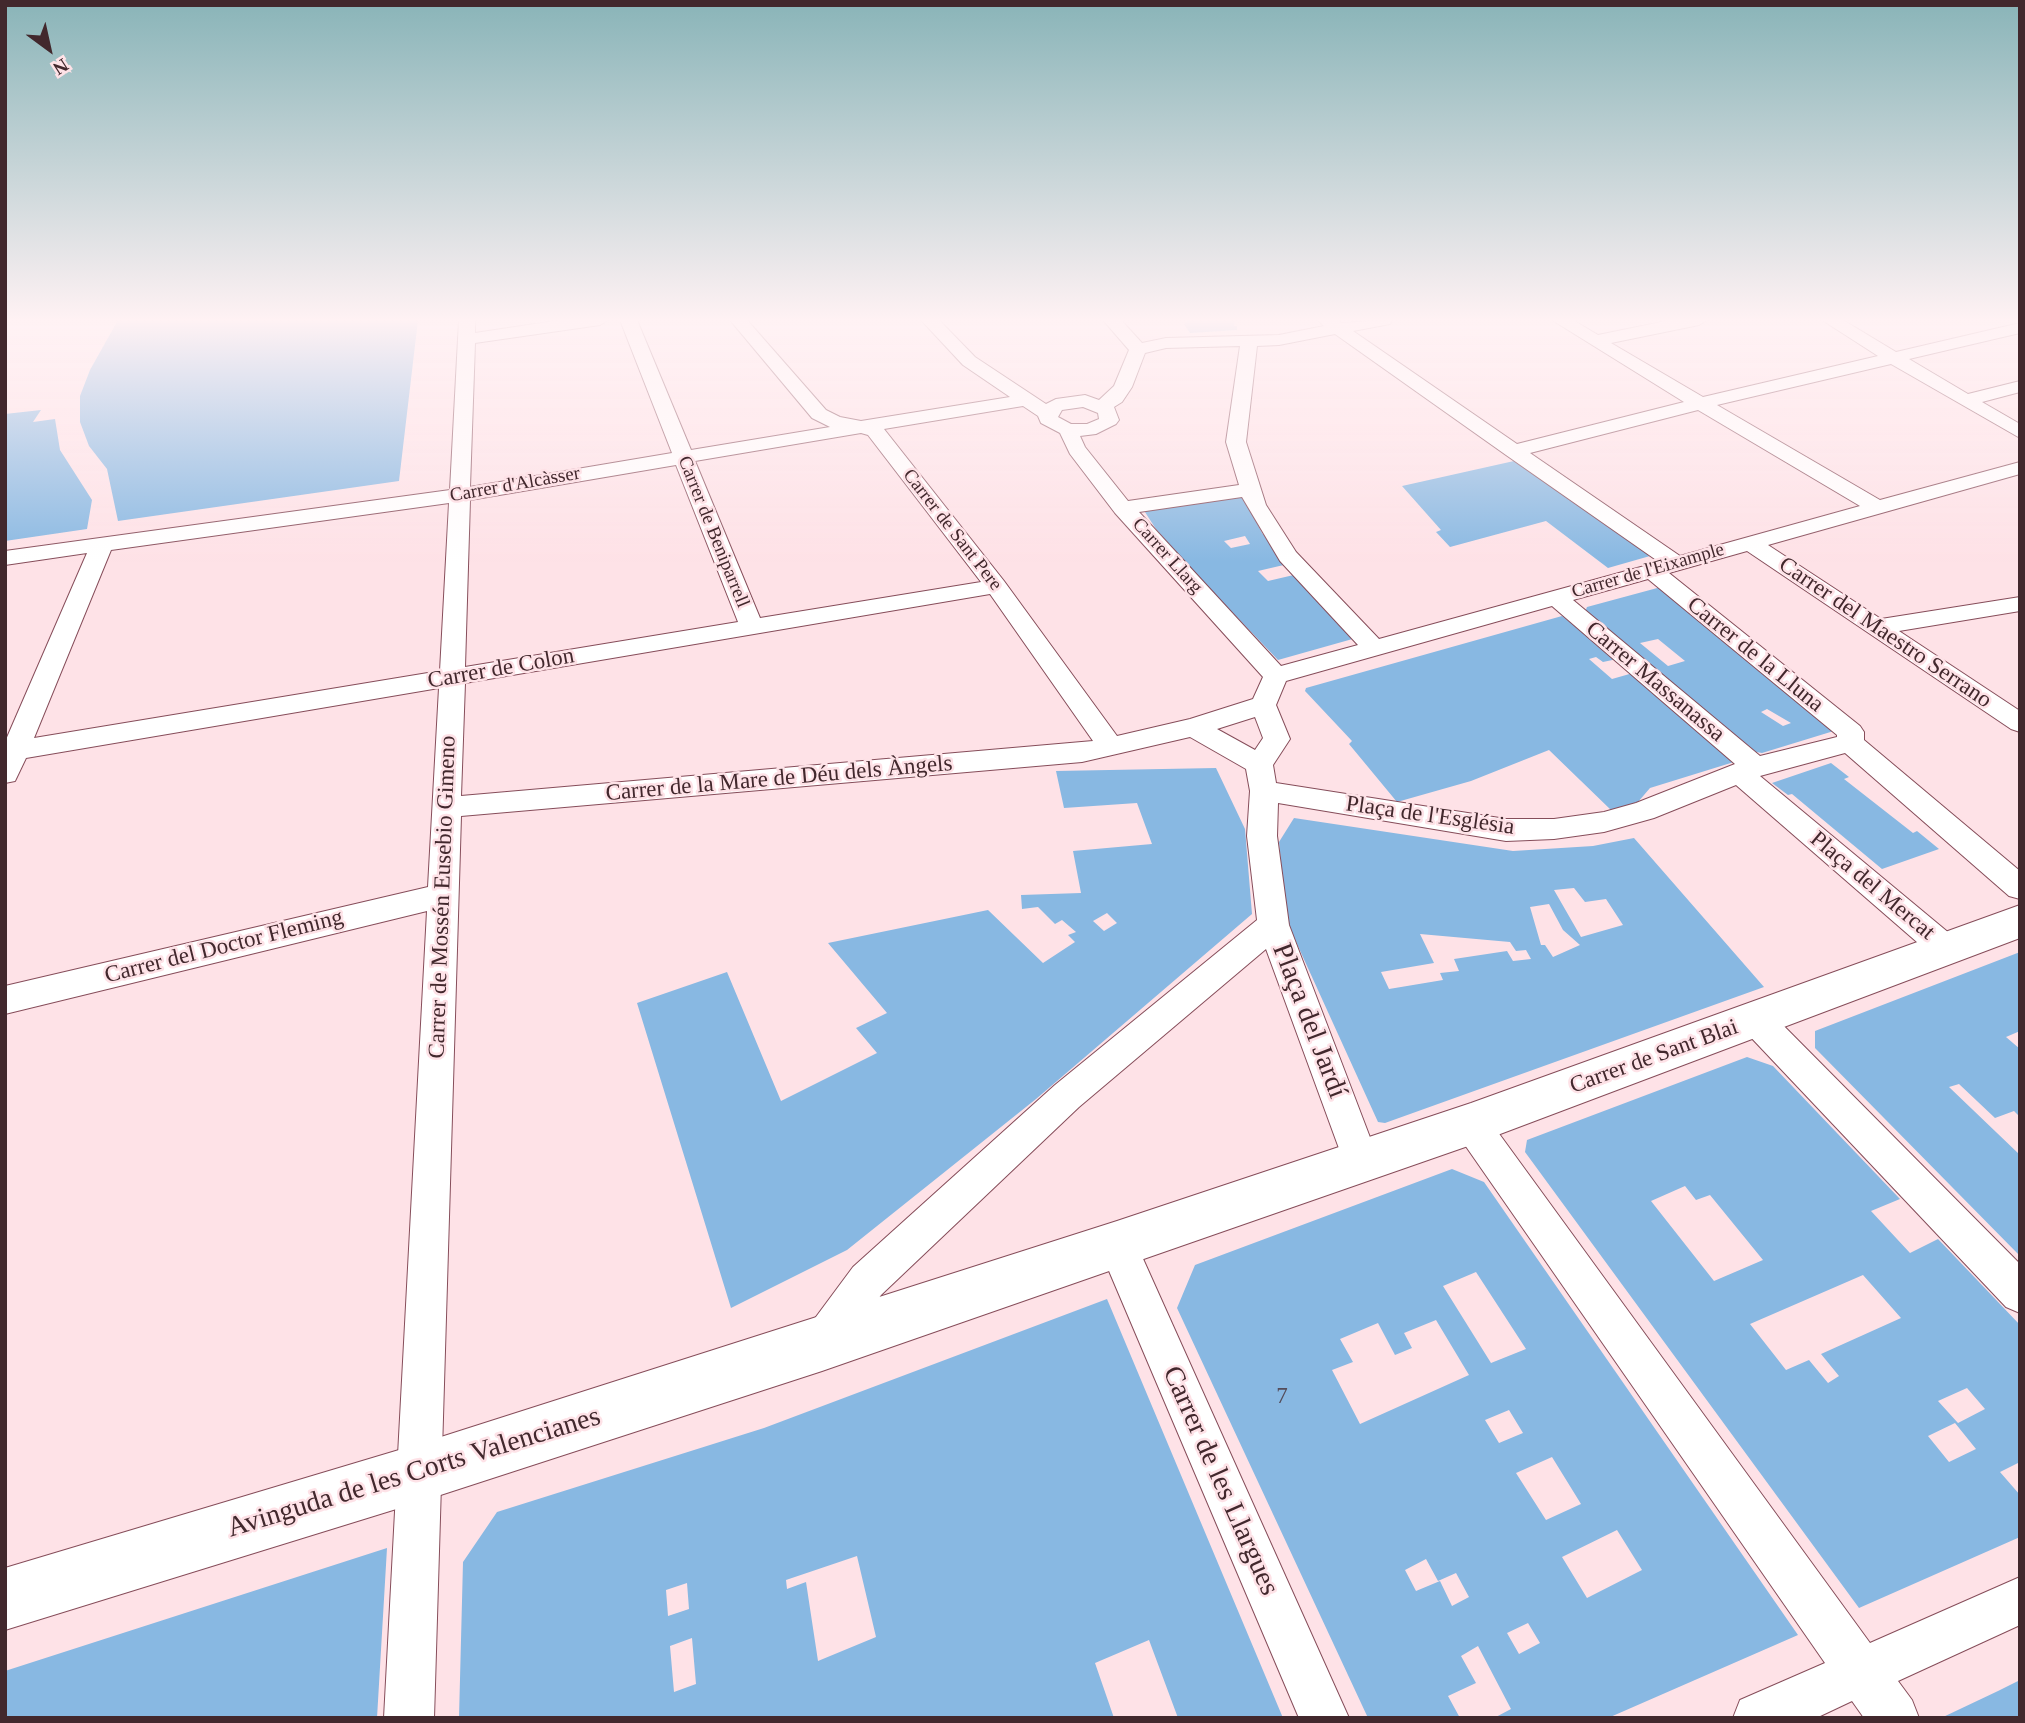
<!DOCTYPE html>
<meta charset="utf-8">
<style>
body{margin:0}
#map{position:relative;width:2025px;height:1723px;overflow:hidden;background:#fee2e7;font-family:"Times New Roman",serif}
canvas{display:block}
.frame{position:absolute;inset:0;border:7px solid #42282d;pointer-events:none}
.north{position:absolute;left:14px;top:14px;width:70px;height:70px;-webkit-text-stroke:5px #fee2e7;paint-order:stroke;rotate:147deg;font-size:19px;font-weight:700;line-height:28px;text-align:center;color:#42282d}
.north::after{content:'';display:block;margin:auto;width:24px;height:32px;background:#42282d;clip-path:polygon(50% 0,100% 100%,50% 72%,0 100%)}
</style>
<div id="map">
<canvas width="2025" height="1723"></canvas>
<div class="frame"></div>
<div class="north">N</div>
</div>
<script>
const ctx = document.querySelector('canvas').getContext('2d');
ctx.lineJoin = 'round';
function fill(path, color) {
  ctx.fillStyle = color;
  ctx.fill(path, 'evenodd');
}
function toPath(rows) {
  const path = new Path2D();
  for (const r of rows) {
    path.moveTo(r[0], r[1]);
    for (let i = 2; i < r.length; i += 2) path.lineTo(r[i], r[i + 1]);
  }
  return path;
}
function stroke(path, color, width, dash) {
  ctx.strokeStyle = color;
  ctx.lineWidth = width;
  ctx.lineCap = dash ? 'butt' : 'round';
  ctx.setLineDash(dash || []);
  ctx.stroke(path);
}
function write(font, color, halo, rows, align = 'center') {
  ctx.font = font + ' "Times New Roman",serif';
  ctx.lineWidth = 5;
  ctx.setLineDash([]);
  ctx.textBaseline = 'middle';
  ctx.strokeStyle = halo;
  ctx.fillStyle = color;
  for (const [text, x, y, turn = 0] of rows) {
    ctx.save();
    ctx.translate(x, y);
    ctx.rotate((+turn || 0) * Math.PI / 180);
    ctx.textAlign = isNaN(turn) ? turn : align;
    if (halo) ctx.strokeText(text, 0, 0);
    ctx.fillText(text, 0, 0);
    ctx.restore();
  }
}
fill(toPath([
 [118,320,418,320,399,481,118,521,107,469,89,446,80,422,80,396,90,370],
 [1188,320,1235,320,1234,326,1237,326,1237,330,1190,333,1184,324],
 [41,410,33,422,55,419,60,450,92,500,87,529,5,541,5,414],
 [1514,461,1650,556,1608,568,1546,521,1450,547,1436,532,1441,530,1402,486],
 [1242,494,1262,533,1288,564,1258,571,1268,581,1298,574,1356,638,1278,660,1163,540,1143,509],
 [1245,536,1250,544,1231,548,1224,541],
 [1661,587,1837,730,1762,753,1756,752,1585,612,1587,607],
 [1658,639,1685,661,1668,666,1640,643],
 [1767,709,1791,723,1783,726,1761,712],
 [1562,616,1617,659,1603,662,1596,657,1589,659,1612,679,1633,673,1734,762,1650,788,1638,802,1611,810,1549,750,1471,781,1397,802,1349,744,1352,741,1305,691,1306,688],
 [1831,763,1849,777,1844,779,1913,833,1917,831,1939,849,1882,869,1792,794,1788,795,1772,783],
 [1216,768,1245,829,1252,914,1036,1099,847,1250,731,1308,637,1003,727,972,781,1101,877,1053,856,1028,887,1013,828,943,988,910,1043,963,1075,942,1068,935,1076,932,1062,920,1055,924,1038,907,1022,909,1021,895,1081,893,1073,851,1152,844,1137,803,1064,808,1056,771],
 [1107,913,1117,923,1104,931,1093,921],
 [1294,818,1513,851,1593,846,1634,838,1764,987,1385,1123,1378,1122,1287,922,1279,842],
 [1574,888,1585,902,1606,899,1623,925,1581,937,1554,890],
 [1549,904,1563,930,1580,945,1553,957,1545,945,1541,945,1530,907],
 [1420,934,1510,942,1516,951,1526,950,1531,959,1513,961,1507,951,1454,959,1459,971,1440,973,1443,980,1389,989,1381,972,1434,963],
 [2020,952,2020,1031,2006,1037,2020,1049,2020,1117,2014,1111,1995,1118,1959,1084,1949,1087,2020,1155,2020,1256,1815,1048,1815,1031],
 [1747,1057,1773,1066,1900,1199,1871,1211,1910,1253,1938,1239,2020,1325,2020,1462,2000,1472,2020,1495,2020,1537,1859,1608,1525,1152,1527,1140],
 [1685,1186,1696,1200,1710,1195,1763,1260,1714,1281,1651,1201],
 [1863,1275,1901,1318,1821,1354,1839,1376,1828,1383,1809,1360,1786,1370,1750,1324],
 [1967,1388,1985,1409,1958,1423,1938,1401],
 [1955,1423,1976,1449,1949,1462,1928,1436],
 [1452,1169,1484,1182,1798,1635,1608,1718,1494,1718,1511,1709,1478,1646,1461,1656,1476,1683,1448,1696,1460,1718,1368,1718,1177,1308,1195,1265],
 [1476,1272,1526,1349,1491,1363,1443,1286],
 [1436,1320,1469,1375,1360,1424,1332,1370,1353,1362,1340,1339,1378,1323,1395,1355,1412,1348,1404,1333],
 [1509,1410,1523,1433,1499,1443,1485,1420],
 [1552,1457,1581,1504,1546,1520,1516,1473],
 [1617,1530,1642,1570,1587,1598,1562,1557],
 [1426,1559,1438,1581,1456,1573,1469,1597,1452,1606,1440,1581,1416,1591,1405,1570],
 [1528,1623,1540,1643,1519,1654,1507,1633],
 [1107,1299,1283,1718,1178,1718,1149,1640,1095,1663,1114,1718,459,1718,463,1562,497,1512,764,1428],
 [857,1556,876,1637,818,1661,806,1582,787,1589,786,1580],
 [687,1583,689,1609,668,1616,666,1590],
 [692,1638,696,1684,674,1692,670,1646],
 [387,1548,377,1718,5,1718,5,1671],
 [2020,1680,2020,1718,1941,1718,1998,1691]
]), '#88b8e2');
const street = toPath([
 [459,320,475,320,475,333,561,320,608,320,600,325,475,343,470,487,672,453,620,320,637,320,691,450,830,427,812,418,730,320,747,320,826,410,840,417,861,421,1010,397,963,365,921,320,939,320,975,357,1046,404,1056,399,1085,395,1099,400,1114,386,1129,350,1103,320,1121,320,1142,343,1166,338,1279,335,1324,326,1318,320,1338,320,1341,323,1392,320,1390,324,1353,331,1517,444,1684,402,1552,320,1573,320,1598,335,1671,320,1707,320,1699,325,1611,343,1703,397,1878,356,1822,320,1843,320,1896,352,2020,323,2020,333,1909,359,1968,394,2020,381,2020,392,1982,402,2020,424,2020,438,1891,364,1717,405,1880,500,2020,462,2020,474,1768,545,1881,619,2020,597,2020,611,1899,631,2020,711,2020,732,2011,729,1747,551,1669,573,1860,726,1864,732,1864,740,2020,871,2020,899,2009,896,1845,753,1760,776,1955,938,1960,947,1955,956,1944,960,1933,956,1736,785,1654,818,1604,832,1554,839,1506,841,1278,803,1277,836,1289,925,1379,1161,1374,1173,1361,1178,1348,1173,1266,949,1079,1107,881,1295,840,1355,825,1361,810,1355,804,1340,810,1325,853,1267,1055,1085,1257,920,1247,836,1250,791,1246,769,1190,737,1082,762,461,816,434,1718,384,1718,427,911,5,1014,5,986,428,887,439,688,26,758,15,781,5,783,5,742,87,553,5,565,5,551,450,490,459,320],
 [1335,334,1506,455,1659,562,1379,639,1296,552,1266,505,1246,442,1257,346,1279,345,1335,334],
 [1240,346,1226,442,1239,485,1128,501,1085,447,1080,436,1096,434,1116,424,1119,420,1114,407,1122,402,1132,387,1145,353,1166,348,1240,346],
 [1023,406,1038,416,1041,423,1060,433,1070,454,1115,513,1263,677,1253,699,1190,719,1117,736,1004,581,884,429,1023,406],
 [1083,407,1098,413,1099,419,1087,424,1071,424,1058,417,1062,410,1083,407],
 [1698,410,1860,506,1680,556,1530,453,1698,410],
 [861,433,868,435,981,582,760,618,695,461,861,433],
 [676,465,738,622,465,667,470,500,676,465],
 [1242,497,1280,561,1358,645,1281,666,1139,512,1242,497],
 [449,503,440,671,34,738,111,550,449,503],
 [1648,579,1837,735,1837,737,1760,756,1573,600,1648,579],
 [990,594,1093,741,461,796,465,683,990,594],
 [1552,606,1735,764,1636,803,1604,812,1554,819,1506,819,1276,783,1273,765,1290,739,1276,705,1286,681,1552,606],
 [1255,717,1263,738,1255,750,1217,729,1255,717],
 [1755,1005,1767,1009,2020,1264,2020,1313,2006,1307,1743,1029,1738,1019,1743,1009,1755,1005],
 [1471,1108,1484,1113,1870,1643,2020,1577,2020,1625,1898,1681,1912,1700,1919,1718,1864,1718,1852,1701,1816,1718,1733,1718,1740,1700,1825,1663,1458,1135,1453,1124,1458,1113,1471,1108],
 [1117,1226,1131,1232,1349,1718,1299,1718,1098,1245,1103,1232,1117,1226]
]);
const secondary = toPath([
 [2020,905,2020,938,1471,1145,822,1371,419,1502,5,1630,5,1568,419,1444,1117,1221,1471,1103,2020,905]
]);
stroke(street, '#864d5a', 2);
stroke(secondary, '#864d5a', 2);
fill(street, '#fff');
fill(secondary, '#fff');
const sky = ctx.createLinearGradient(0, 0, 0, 562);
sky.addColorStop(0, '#89b4b8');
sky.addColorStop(0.57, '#fff2f4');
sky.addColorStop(1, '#fff2f400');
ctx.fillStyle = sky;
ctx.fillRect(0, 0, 2025, 562);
write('19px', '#42282d', '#fee2e7', [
 ["Carrer d'Alcàsser",515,485,-10],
 ["Carrer de Sant Pere",952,530,52],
 ["Carrer de Beniparrell",713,532,68],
 ["Carrer Llarg",1167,556,48],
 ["Carrer de l'Eixample",1648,571,-16]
]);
write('23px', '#42282d', '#fee2e7', [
 ["Carrer del Maestro Serrano",1885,633,34],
 ["Carrer de la Lluna",1755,655,39],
 ["Carrer de Colon",501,669,-10],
 ["Carrer Massanassa",1655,682,40],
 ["Carrer de la Mare de Déu dels Àngels",779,779,-5],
 ["Plaça de l'Església",1430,816,8],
 ["Plaça del Mercat",1872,886,40],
 ["Carrer de Mossén Eusebio Gimeno",443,897,-88],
 ["Carrer del Doctor Fleming",224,947,-14],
 ["Carrer de Sant Blai",1654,1057,-20]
]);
write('23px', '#544c5a', null, [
 ["7",1282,1397]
]);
write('28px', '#42282d', '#fee2e7', [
 ["Plaça del Jardí",1309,1021,69],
 ["Avinguda de les Corts Valencianes",414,1473,-17],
 ["Carrer de les Llargues",1220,1481,66]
]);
</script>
